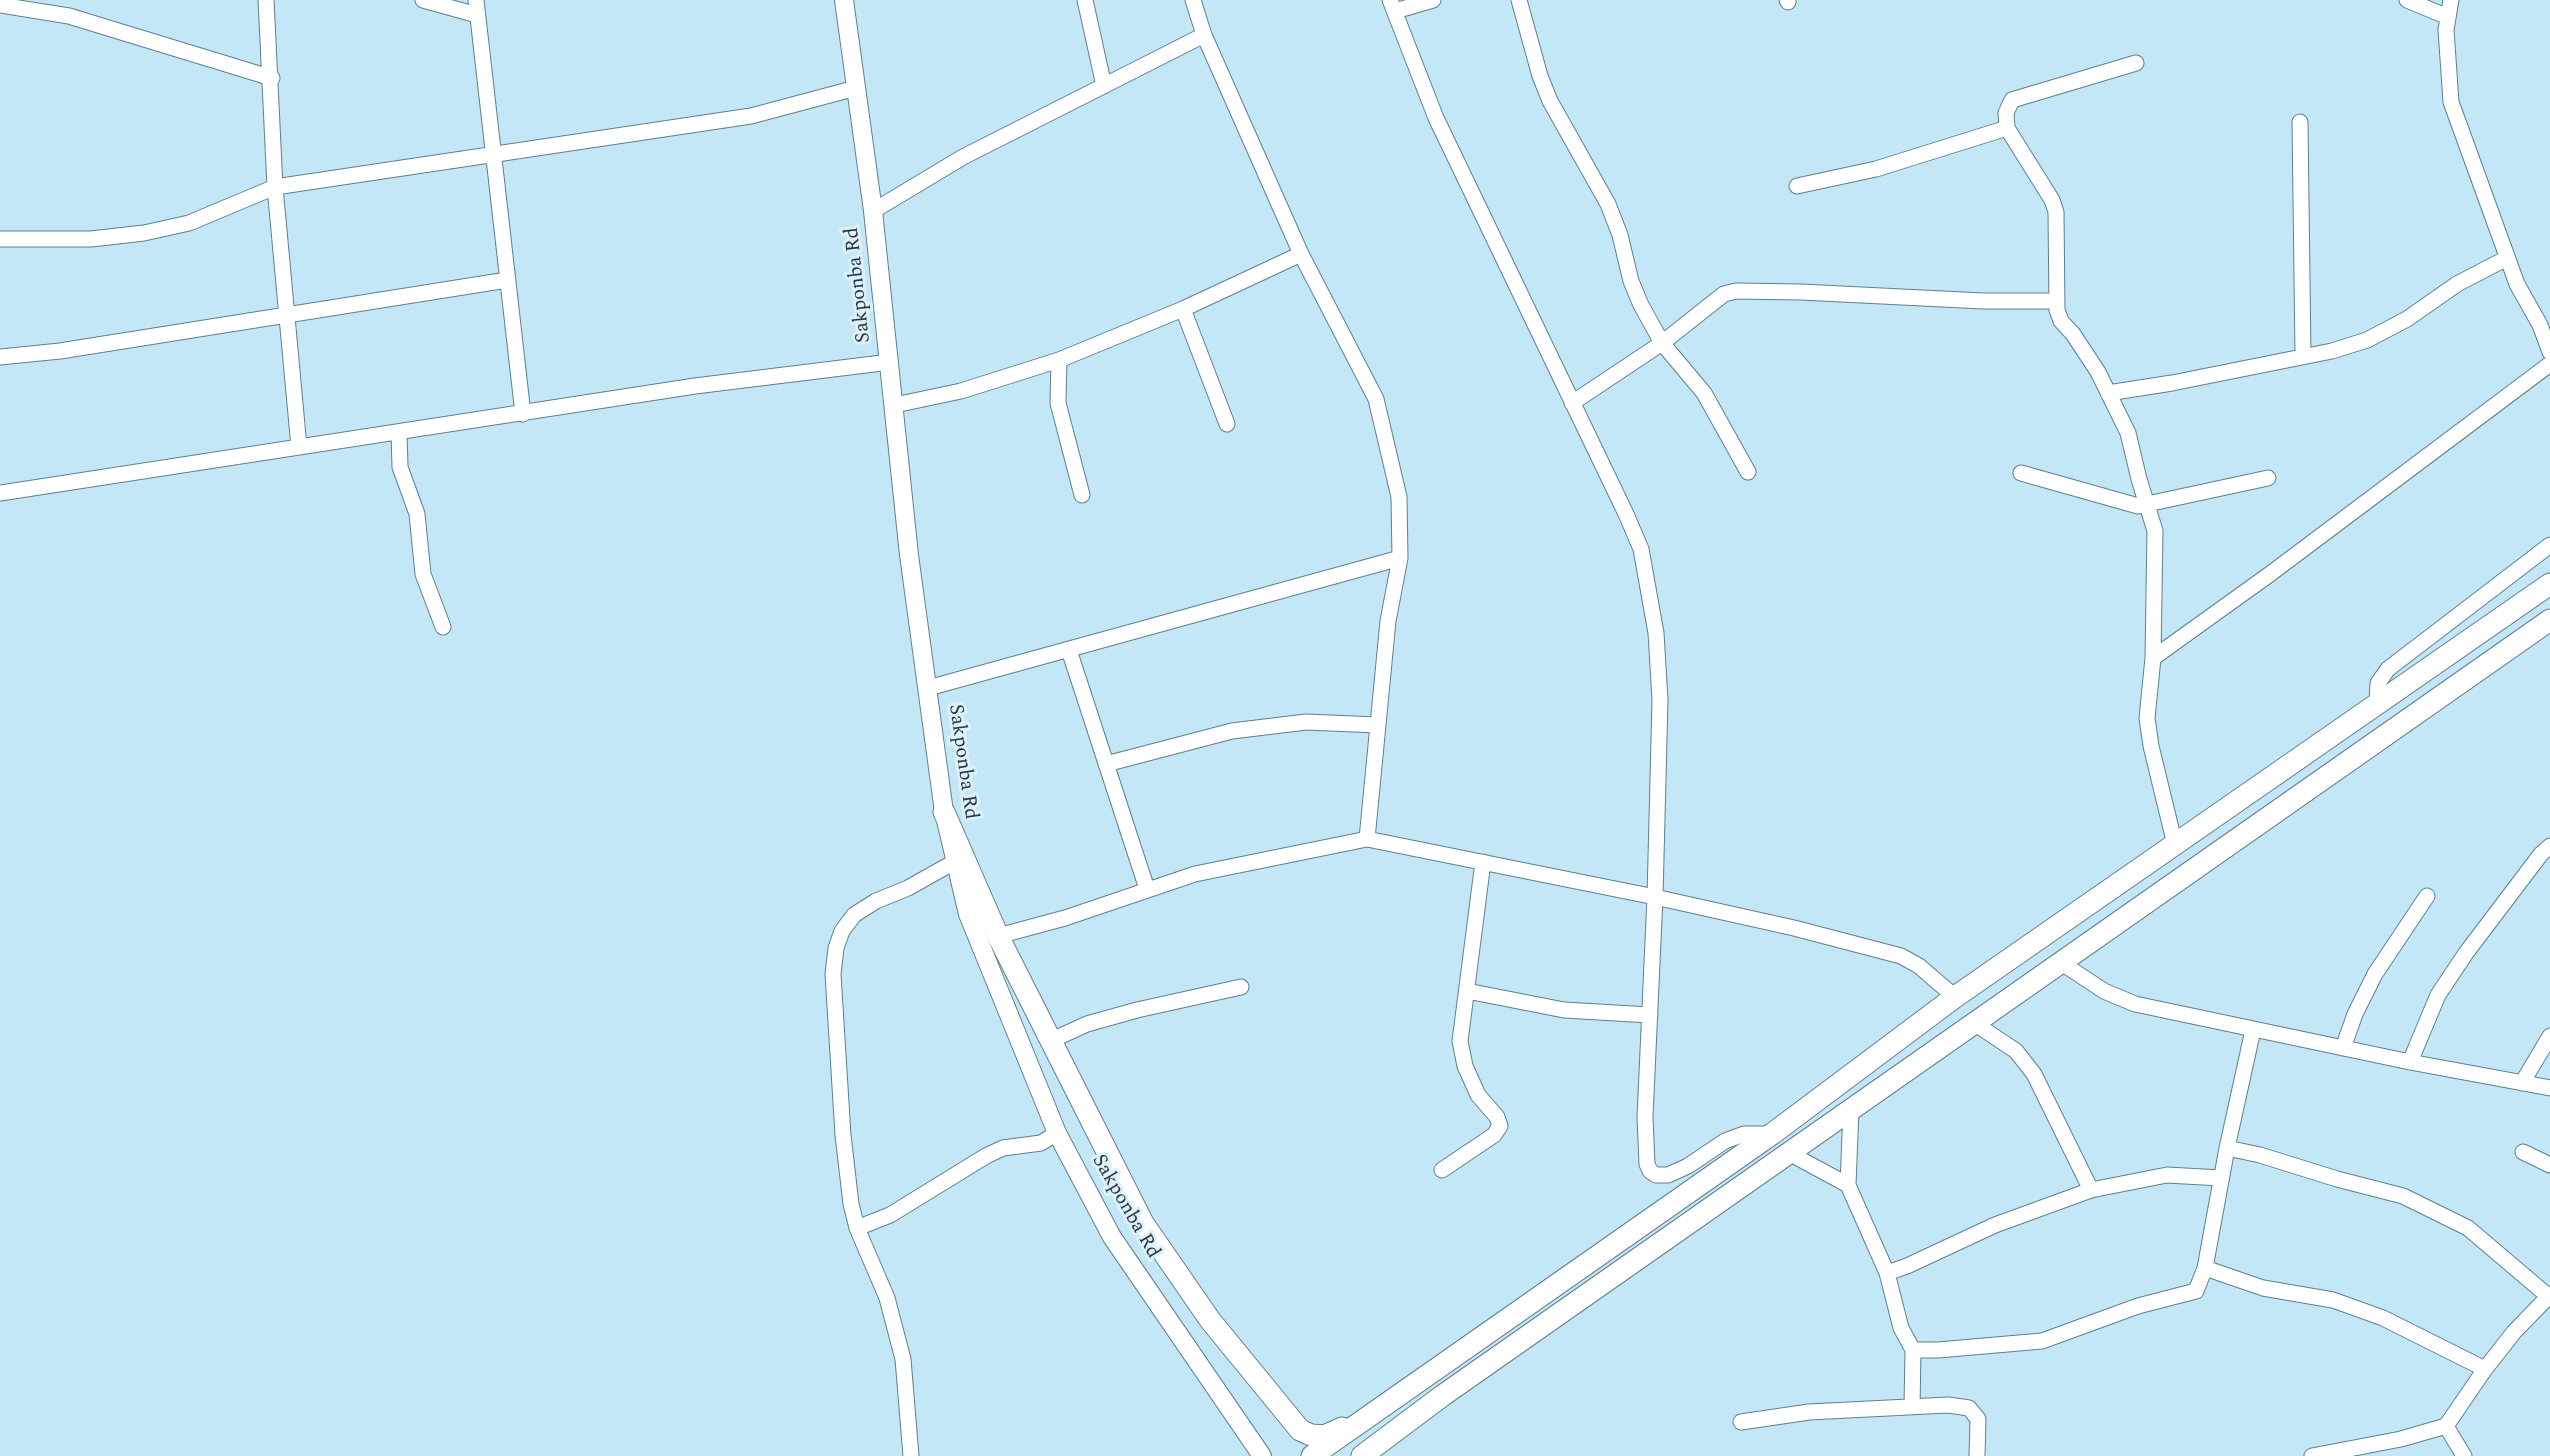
<!DOCTYPE html>
<style>
body{margin:0}
canvas{display:block;background:#c4e7f8}
</style>
<canvas width="2550" height="1456"></canvas>
<script>
const ctx = document.querySelector('canvas').getContext('2d');
ctx.lineJoin = 'round';
function toPath(rows) {
  const path = new Path2D();
  for (const r of rows) {
    path.moveTo(r[0], r[1]);
    for (let i = 2; i < r.length; i += 2) path.lineTo(r[i], r[i + 1]);
  }
  return path;
}
function stroke(path, color, width, dash) {
  ctx.strokeStyle = color;
  ctx.lineWidth = width;
  ctx.lineCap = dash ? 'butt' : 'round';
  ctx.setLineDash(dash || []);
  ctx.stroke(path);
}
function write(font, color, halo, rows, align = 'center') {
  ctx.font = font + ' Spectral,serif';
  ctx.lineWidth = 6;
  ctx.setLineDash([]);
  ctx.textBaseline = 'middle';
  ctx.strokeStyle = halo;
  ctx.fillStyle = color;
  for (const [text, x, y, turn = 0] of rows) {
    ctx.save();
    ctx.translate(x, y);
    ctx.rotate((+turn || 0) * Math.PI / 180);
    ctx.textAlign = isNaN(turn) ? turn : align;
    if (halo) ctx.strokeText(text, 0, 0);
    ctx.fillText(text, 0, 0);
    ctx.restore();
  }
}
const minor = toPath([
 [266,0,275,187,299,447],
 [423,0,477,15],
 [476,0,523,414],
 [1085,0,1104,86],
 [1193,0,1204,35,1301,254,1376,399,1399,497,1400,558,1388,621,1367,839],
 [1390,0,1436,118,1626,514,1641,549,1656,633,1660,700,1655,897,1645,1117,1647,1164,1650,1171,1656,1175,1668,1175,1688,1166,1725,1141,1744,1134,1772,1134],
 [1519,0,1540,76,1550,101,1608,204,1620,235,1631,281,1641,305,1662,343,1704,393,1748,472],
 [1787,0,1788,2],
 [2407,0,2448,17],
 [2451,0,2446,30,2451,102,2517,284,2540,325,2550,352],
 [0,5,69,16,272,78],
 [1395,11,1433,0],
 [2300,122,2303,356],
 [2007,128,2006,113,2012,100,2136,63],
 [1797,186,1876,169,2007,128,2052,200,2056,212,2057,310,2061,321,2073,334,2098,372,2128,433,2139,479,2155,531,2153,658,2147,718,2151,746,2175,845],
 [873,211,963,157,1204,35],
 [0,239,91,239,144,233,189,223,275,187,751,116,856,88],
 [1183,309,1227,424],
 [0,357,60,351,507,280],
 [1059,360,1058,403,1082,495],
 [2108,393,2172,383,2332,351,2367,340,2407,319,2457,284,2507,258],
 [1572,403,1662,343,1724,294,1736,291,1801,292,1983,301,2056,301],
 [895,405,961,391,1059,360,1183,309,1301,254],
 [399,432,400,467,417,514,423,574,443,627],
 [2021,473,2138,506,2268,478],
 [0,493,695,386,890,362],
 [1069,650,1147,889],
 [2153,658,2270,574,2550,364],
 [928,688,1400,558],
 [2377,704,2378,683,2388,669,2550,545],
 [1106,764,1232,731,1306,722,1378,725],
 [998,936,1065,918,1195,874,1367,839,1655,897,1794,928,1901,956,1919,966,1955,997],
 [2060,962,2104,991,2135,1004,2410,1062,2550,1088],
 [1467,991,1564,1010,1650,1015],
 [1974,1023,2016,1051,2034,1074,2091,1190],
 [1052,1040,1087,1024,1137,1010,1241,987],
 [2343,1048,2355,1014,2375,974,2427,896],
 [2410,1062,2438,995,2466,953,2541,854,2550,846],
 [2522,1083,2550,1036],
 [1851,1109,1848,1185,1887,1273,1901,1328,1913,1350,1938,1350,2042,1341,2138,1306,2196,1291,2205,1268,2227,1148,2260,1155,2337,1179,2403,1196,2468,1228,2548,1296],
 [2227,1148,2253,1030],
 [2523,1152,2550,1165],
 [1789,1153,1848,1185],
 [1442,1170,1494,1135,1500,1126,1497,1117,1478,1095,1465,1066,1460,1041,1483,862],
 [857,1228,890,1215,986,1156,1003,1148,1041,1143,1057,1133],
 [2205,1268,2263,1288,2333,1300,2383,1318,2485,1369],
 [1887,1273,1907,1266,1995,1225,2091,1190,2167,1175,2221,1178],
 [1912,1407,1913,1350],
 [1741,1422,1809,1412,1948,1405,1969,1408,1978,1419,1977,1456],
 [2446,1426,2485,1369,2514,1332,2550,1295],
 [911,1456,903,1359,887,1298,857,1228,851,1204,843,1135,833,974,836,948,842,931,854,915,876,901,908,888,956,861],
 [2312,1456,2401,1439,2446,1426,2464,1456]
]);
const major = toPath([
 [844,0,873,211,909,555,944,812,968,914,1057,1133,1112,1237,1262,1456]
]);
const highway = toPath([
 [944,812,998,936,1143,1223,1210,1320,1300,1430,1311,1435,1324,1436,1342,1428],
 [1312,1456,1772,1134,1955,997,2550,584],
 [1362,1456,1442,1396,2550,620]
]);
stroke(minor, '#5f7f8e', 17);
stroke(major, '#5f7f8e', 20);
stroke(highway, '#5f7f8e', 23);
stroke(minor, '#fff', 15);
stroke(major, '#fff', 18);
stroke(highway, '#fff', 21);
write('20px', '#29373d', '#ddf1fc', [
 ["Sakponba Rd",859,285,-96],
 ["Sakponba Rd",962,762,82],
 ["Sakponba Rd",1125,1207,60]
]);
</script>
